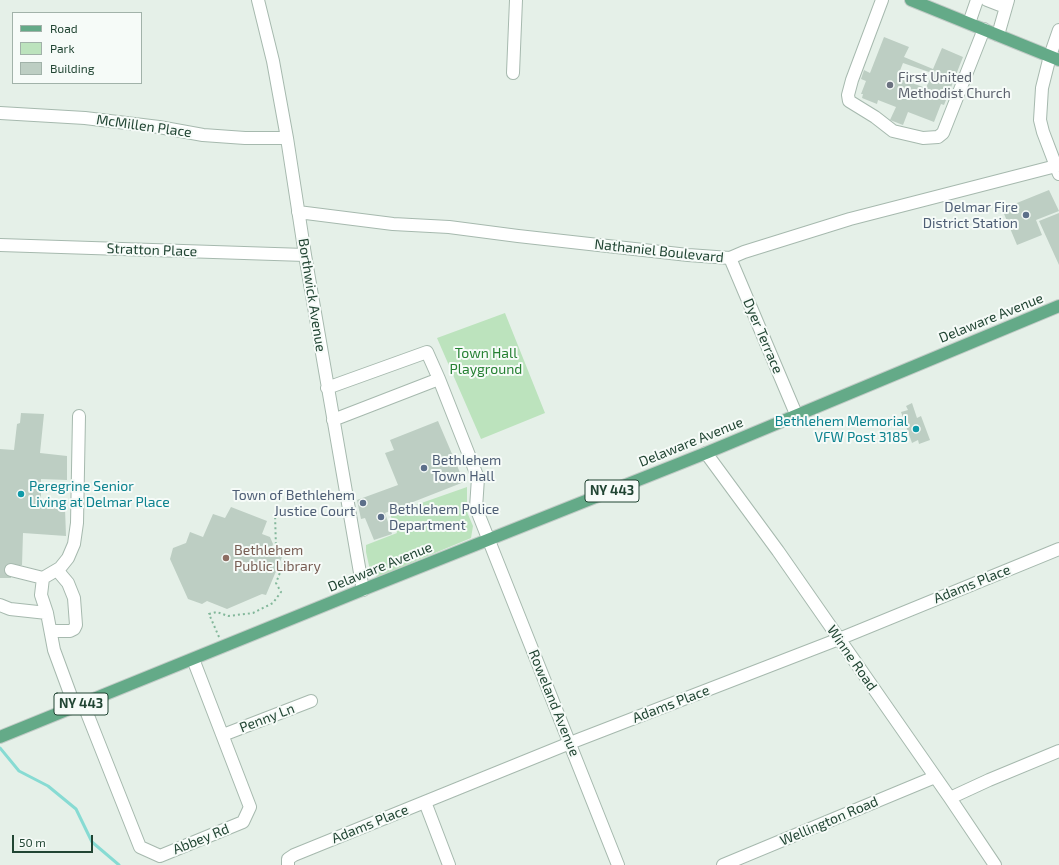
<!DOCTYPE html>
<style>
body{margin:0}
#map{position:relative;width:1059px;height:865px;overflow:hidden;background:#e5f0e8;font-family:"Exo 2",sans-serif}
canvas{display:block}
.legend{position:absolute;left:12px;top:12px;width:130px;height:72px;box-sizing:border-box;background:#f6fbf8;border:1px solid #a1b2a9;margin:0;padding:5px 7px;list-style:none;font-size:12px;color:#214533}
.legend li{display:flex;align-items:center;gap:8px;height:20px}
.legend b{width:20px;border:1px solid #a1b2a9}
.scale{position:absolute;left:12px;top:835px;width:81px;height:18px;box-sizing:border-box;border:2px solid #214533;border-top:0;padding-left:5px;font-size:12px;line-height:14px;white-space:nowrap;color:#214533;-webkit-text-stroke:3px #f6fbf8;paint-order:stroke}
</style>
<div id="map">
<canvas width="1059" height="865"></canvas>
<ul class="legend">
<li><b style="height:5px;background:#64aa88"></b>Road</li>
<li><b style="height:11px;background:#bce3bd"></b>Park</li>
<li><b style="height:11px;background:#bdcec3"></b>Building</li>
</ul>
<div class="scale">50 m</div>
</div>
<script>
const ctx = document.querySelector('canvas').getContext('2d');
ctx.lineJoin = 'round';
function fill(path, color) {
  ctx.fillStyle = color;
  ctx.fill(path, 'evenodd');
}
function toPath(rows) {
  const path = new Path2D();
  for (const r of rows) {
    path.moveTo(r[0], r[1]);
    for (let i = 2; i < r.length; i += 2) path.lineTo(r[i], r[i + 1]);
  }
  return path;
}
function stroke(path, color, width, dash) {
  ctx.strokeStyle = color;
  ctx.lineWidth = width;
  ctx.lineCap = dash ? 'butt' : 'round';
  ctx.setLineDash(dash || []);
  ctx.stroke(path);
}
function write(font, color, halo, rows, align = 'center') {
  ctx.font = font + ' "Exo 2",sans-serif';
  ctx.lineWidth = 4;
  ctx.setLineDash([]);
  ctx.textBaseline = 'middle';
  ctx.strokeStyle = halo;
  ctx.fillStyle = color;
  for (const [text, x, y, turn = 0] of rows) {
    ctx.save();
    ctx.translate(x, y);
    ctx.rotate((+turn || 0) * Math.PI / 180);
    ctx.textAlign = isNaN(turn) ? turn : align;
    if (halo) ctx.strokeText(text, 0, 0);
    ctx.fillText(text, 0, 0);
    ctx.restore();
  }
}
fill(toPath([
 [505,313,545,413,481,439,437,338],
 [467,487,467,512,473,526,471,538,377,577,370,570,366,552,366,545,397,533,390,514]
]), '#bce3bd');
stroke(toPath([
 [0,748,19,771,48,786,76,809,92,842,119,865]
]), '#87dbd3', 3);
fill(toPath([
 [884,37,909,47,904,57,933,69,942,48,963,57,944,105,941,104,934,122,908,112,903,125,890,120,896,107,878,100,877,104,862,98,863,94,861,94,866,81,861,79,864,70,870,73],
 [903,63,932,73,926,88,897,78],
 [1049,190,1059,211,1036,220,1042,235,1017,245,1002,209],
 [1059,213,1059,265,1039,221],
 [912,403,917,418,921,416,930,440,919,444,918,440,912,443,901,412,908,410,906,406],
 [21,413,44,414,40,453,67,456,67,480,41,479,41,507,65,508,66,536,23,533,22,565,12,567,11,578,0,578,0,449,14,450,17,424,20,423],
 [438,421,464,482,385,513,392,534,374,540,365,518,361,519,357,500,398,485,385,453,394,450,390,440],
 [231,507,267,521,262,534,270,537,273,544,270,552,282,557,266,595,262,594,227,609,207,601,202,604,188,599,170,559,173,548,186,543,190,532,203,537,213,514,225,518]
]), '#bdcec3');
stroke(toPath([
 [0,569,11,570]
]), '#becec4', 12, [12, 6]);
const minor = toPath([
 [258,0,273,61,287,138,305,255,363,590],
 [882,0,852,80,848,95,849,101,875,117,893,131,923,138,938,137,943,133,984,29],
 [987,0,1005,7],
 [969,23,977,0],
 [1059,30,1050,56,1042,88,1040,120,1043,132,1059,174],
 [998,35,1008,0],
 [513,73,516,0],
 [0,113,85,118,159,127,203,135,245,138,287,138],
 [298,212,393,224,449,227,518,236,688,255,730,258,744,252,850,219,1056,166],
 [0,245,305,255],
 [730,258,796,414],
 [327,388,427,352,439,379,478,478,476,508,618,865],
 [333,420,439,379],
 [706,453,778,551,950,798,995,865],
 [11,570,43,578,41,595,47,613],
 [43,578,60,568,68,558,74,544,77,523,79,416],
 [0,605,10,609,47,613,54,650,75,707],
 [51,631,70,631,74,629,76,625,74,598,68,583,57,570],
 [83,703,140,847,160,856,243,822,250,807,193,659],
 [223,735,311,701],
 [950,798,989,780,1059,751],
 [425,802,449,865],
 [288,865,288,859,294,855,570,743,839,639,1059,549],
 [723,865,935,777]
]);
const major = toPath([
 [911,0,1059,60],
 [0,737,362,590,706,453,1059,306]
]);
stroke(minor, '#a6b9ae', 14);
stroke(major, '#c1cbc6', 14);
stroke(toPath([
 [219,637,209,614,217,612,228,616,253,613,273,603,281,592,276,583,284,562,284,557,276,549,275,513]
]), '#82b79a', 2, [2, 3]);
stroke(minor, '#fff', 12);
stroke(major, '#64aa88', 12);
for (const [x, y, r, color] of [
 [890,85,4,"#6b7280"],
 [1026,215,4,"#5c6f8a"],
 [916,429,4,"#0f9aa8"],
 [424,468,4,"#5c6f8a"],
 [21,494,4,"#0f9aa8"],
 [363,503,4,"#5c6f8a"],
 [381,517,4,"#5c6f8a"],
 [226,558,4,"#8d6e63"]
]) {
  const dot = new Path2D();
  dot.arc(x, y, r, 0, 2 * Math.PI);
  ctx.fillStyle = color;
  ctx.fill(dot);
  stroke(dot, '#f6fbf8', 1.5);
}
for (const [x, y, w] of [
 [612,491,54],
 [81,704,54]
]) {
  const box = new Path2D();
  box.roundRect(x - w / 2, y - 11, w, 22, 3);
  ctx.fillStyle = '#f6fbf8';
  ctx.fill(box);
  stroke(box, '#214533', 1);
}
write('bold 13px', '#214533', null, [
 ["NY 443",612,491],
 ["NY 443",81,704]
]);
write('14px', '#5b616d', '#f6fbf8', [
 ["First United",898,77],
 ["Methodist Church",898,93]
], 'left');
write('14px', '#214533', '#f6fbf8', [
 ["McMillen Place",144,126,8],
 ["Stratton Place",152,250,2],
 ["Nathaniel Boulevard",659,251,6],
 ["Borthwick Avenue",312,295,81],
 ["Delaware Avenue",991,318,-22],
 ["Dyer Terrace",763,336,67],
 ["Delaware Avenue",691,442,-22],
 ["Delaware Avenue",380,567,-22],
 ["Adams Place",972,584,-22],
 ["Winne Road",852,658,55],
 ["Roweland Avenue",554,703,68],
 ["Adams Place",671,704,-21],
 ["Penny Ln",267,718,-21],
 ["Wellington Road",829,821,-23],
 ["Adams Place",370,824,-22],
 ["Abbey Rd",201,839,-22]
]);
write('14px', '#4e5e75', '#f6fbf8', [
 ["Delmar Fire",1018,207],
 ["District Station",1018,223],
 ["Bethlehem",432,460,"left"],
 ["Town Hall",432,476,"left"],
 ["Town of Bethlehem",355,495],
 ["Justice Court",355,511],
 ["Bethlehem Police",389,509,"left"],
 ["Department",389,525,"left"]
], 'right');
write('14px', '#268133', '#f6fbf8', [
 ["Town Hall",486,353],
 ["Playground",486,369]
]);
write('14px', '#0d838f', '#f6fbf8', [
 ["Bethlehem Memorial",908,421],
 ["VFW Post 3185",908,437],
 ["Peregrine Senior",29,486,"left"],
 ["Living at Delmar Place",29,502,"left"]
], 'right');
write('14px', '#785e54', '#f6fbf8', [
 ["Bethlehem",234,550],
 ["Public Library",234,566]
], 'left');
</script>
